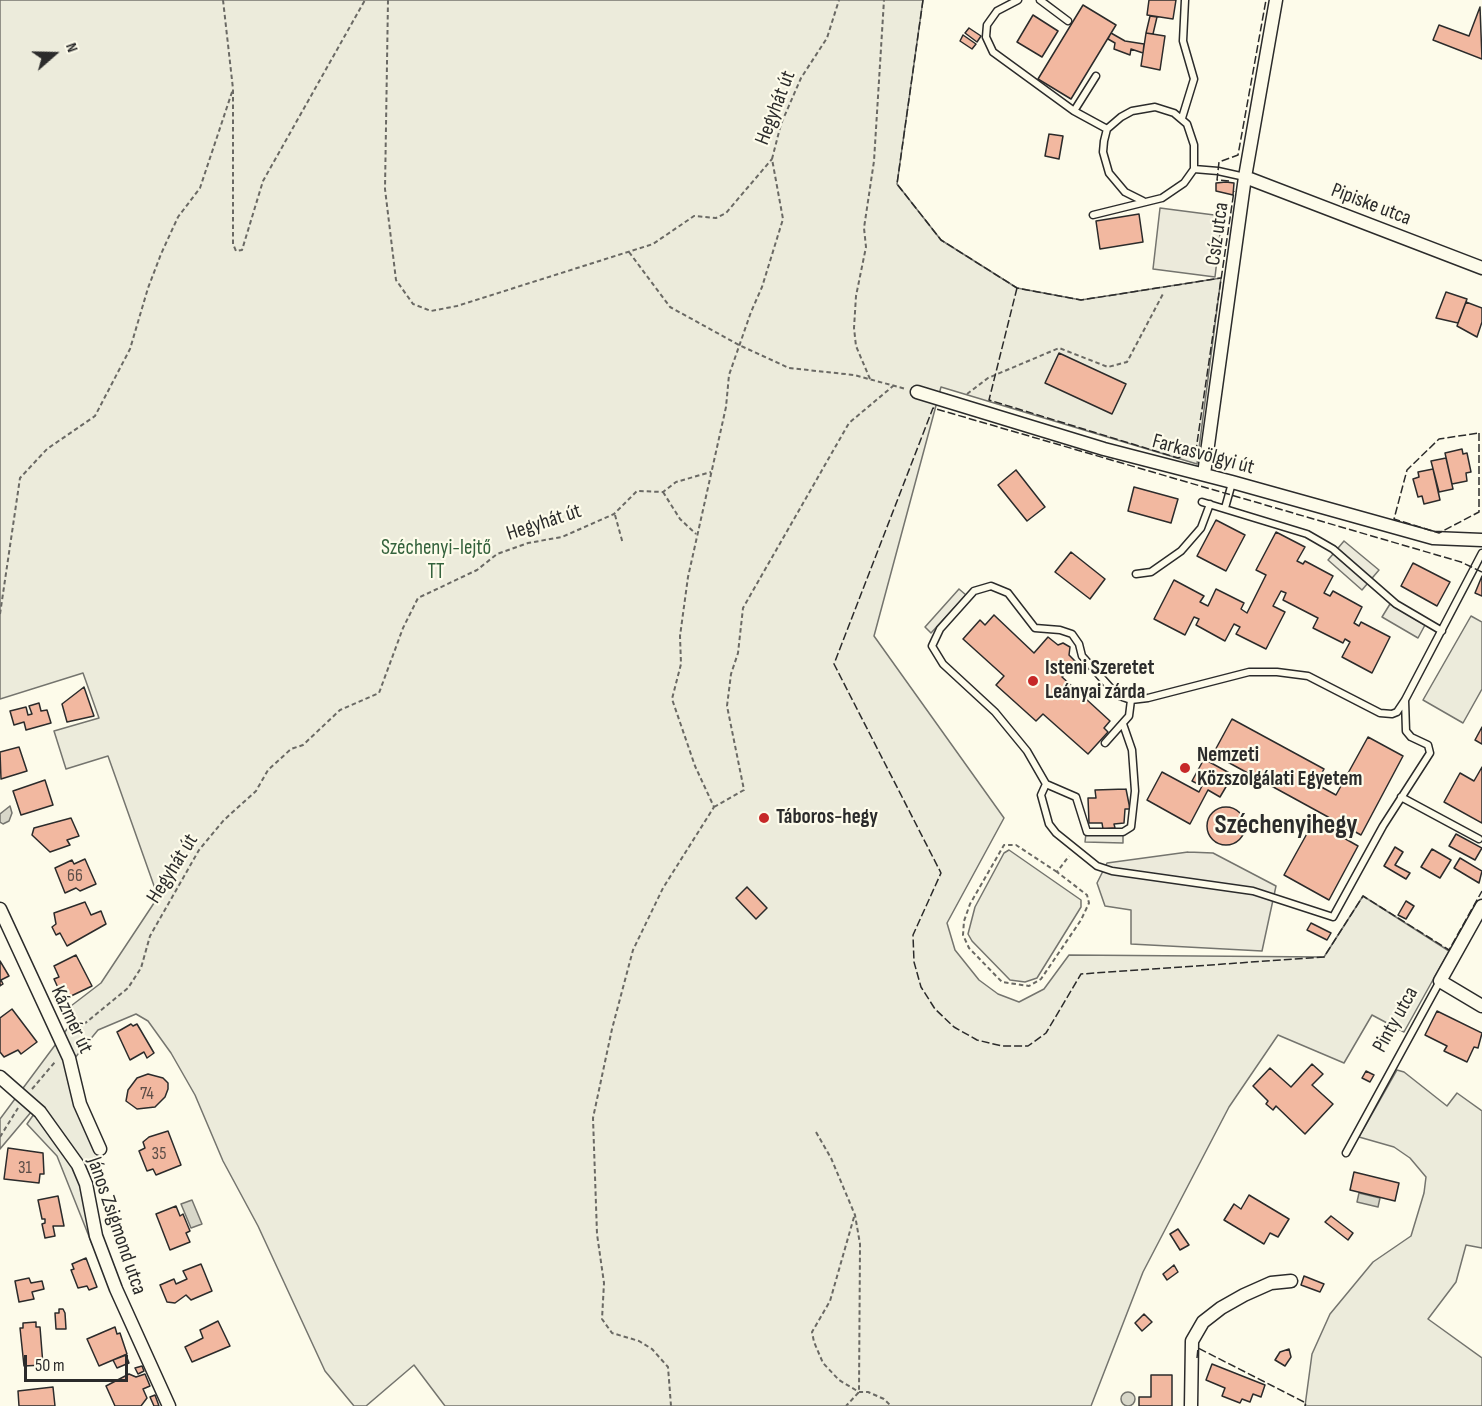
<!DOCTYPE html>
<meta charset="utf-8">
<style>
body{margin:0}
#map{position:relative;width:1482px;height:1406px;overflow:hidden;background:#fdfbea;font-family:"Sofia Sans Condensed",sans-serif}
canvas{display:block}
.north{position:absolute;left:24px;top:24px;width:60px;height:60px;-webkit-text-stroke:4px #fdfbea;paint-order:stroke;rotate:70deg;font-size:16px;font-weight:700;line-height:24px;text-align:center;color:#2b2b2b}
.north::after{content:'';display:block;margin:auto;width:21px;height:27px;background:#2b2b2b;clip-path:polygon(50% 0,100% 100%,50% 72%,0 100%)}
.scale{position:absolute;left:24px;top:1355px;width:104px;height:27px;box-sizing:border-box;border:3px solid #2b2b2b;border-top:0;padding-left:8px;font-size:18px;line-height:21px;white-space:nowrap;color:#2b2b2b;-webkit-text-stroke:4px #fdfbea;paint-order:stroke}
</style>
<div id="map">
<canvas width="1482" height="1406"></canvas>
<div class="north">N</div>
<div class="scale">50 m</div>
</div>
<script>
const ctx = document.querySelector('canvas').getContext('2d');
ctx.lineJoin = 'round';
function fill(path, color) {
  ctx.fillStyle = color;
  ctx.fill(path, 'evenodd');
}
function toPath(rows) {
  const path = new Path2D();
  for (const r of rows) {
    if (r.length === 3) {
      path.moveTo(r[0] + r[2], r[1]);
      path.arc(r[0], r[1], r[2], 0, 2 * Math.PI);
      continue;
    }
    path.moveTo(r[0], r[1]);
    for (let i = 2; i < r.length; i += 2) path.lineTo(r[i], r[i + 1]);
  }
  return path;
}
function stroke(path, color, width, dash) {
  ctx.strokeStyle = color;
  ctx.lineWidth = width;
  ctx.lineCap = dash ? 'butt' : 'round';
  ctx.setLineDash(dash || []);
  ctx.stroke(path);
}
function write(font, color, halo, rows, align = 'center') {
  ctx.font = font + ' "Sofia Sans Condensed",sans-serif';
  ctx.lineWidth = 4.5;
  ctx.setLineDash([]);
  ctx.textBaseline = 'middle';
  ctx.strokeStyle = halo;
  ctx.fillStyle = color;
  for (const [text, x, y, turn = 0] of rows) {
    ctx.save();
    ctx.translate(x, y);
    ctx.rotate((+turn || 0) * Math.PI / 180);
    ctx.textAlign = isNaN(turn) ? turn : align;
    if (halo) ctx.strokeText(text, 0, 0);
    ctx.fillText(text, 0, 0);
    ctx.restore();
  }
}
const green = toPath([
 [0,0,923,0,897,184,941,240,1017,288,1081,300,1221,278,1197,464,941,387,874,636,1004,818,947,923,955,950,979,980,998,994,1019,1002,1044,989,1069,955,1324,957,1363,896,1449,951,1404,1032,1372,1015,1344,1063,1278,1035,1229,1107,1143,1272,1091,1406,445,1406,414,1365,366,1406,354,1406,325,1371,258,1226,223,1161,195,1095,171,1053,148,1021,136,1014,98,1030,69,1065,78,1107,98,1156,80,1164,37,1105,0,1149,0,1119,73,1021,67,1009,101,983,158,897,108,756,66,769,54,731,99,718,83,673,0,699,0,0],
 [1471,616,1482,622,1482,689,1463,723,1423,700,1471,616],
 [1009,850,1081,900,1081,907,1037,978,1025,982,1010,980,972,941,968,934,975,907,1004,853,1009,850],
 [1397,1070,1404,1072,1447,1106,1457,1093,1482,1111,1482,1248,1466,1245,1456,1282,1428,1319,1482,1358,1482,1406,1305,1406,1312,1354,1330,1314,1373,1262,1411,1236,1424,1193,1426,1177,1410,1158,1394,1147,1359,1137,1397,1070],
 [34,1114,63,1147,75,1166,95,1242,92,1244,57,1156,27,1124,34,1114]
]);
fill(green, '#ecebdb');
stroke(green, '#74746e', 1.5);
const parking = toPath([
 [1160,208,1222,216,1215,277,1153,269,1160,208],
 [1344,541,1379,570,1362,590,1328,560,1344,541],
 [959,589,966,595,931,633,925,627,959,589],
 [1390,604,1425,625,1418,638,1382,617,1390,604],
 [1086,833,1123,835,1123,843,1085,842,1086,833],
 [1188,852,1213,853,1276,886,1262,951,1131,944,1131,910,1105,906,1097,883,1107,863,1188,852]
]);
fill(parking, '#eceadb');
stroke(parking, '#74746e', 1.5);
const water = toPath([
 [10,806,12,813,9,821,3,824,0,822,0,814,10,806],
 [1359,1193,1380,1198,1378,1207,1357,1202,1359,1193],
 [192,1200,202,1224,191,1228,181,1204,192,1200],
 [1128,1399,7]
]);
fill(water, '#d8d7c9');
stroke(water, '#74746e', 1.5);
const building = toPath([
 [1149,0,1176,0,1173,19,1147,15,1149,0],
 [1083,5,1116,25,1071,99,1038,79,1083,5],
 [1480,7,1482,59,1433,40,1439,25,1469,36,1480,7],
 [1033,15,1058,31,1042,57,1017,42,1033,15],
 [1150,16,1157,17,1153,34,1146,33,1150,16],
 [969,28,981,36,977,42,965,33,969,28],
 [1111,33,1125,41,1144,44,1143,53,1131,49,1130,55,1114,49,1115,43,1108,39,1111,33],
 [1146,33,1165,36,1160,70,1141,66,1146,33],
 [963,35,976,44,972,49,960,41,963,35],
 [1049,134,1063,136,1059,159,1045,156,1049,134],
 [1226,182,1234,183,1233,195,1216,191,1216,183,1226,182],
 [1139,214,1143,242,1100,249,1096,221,1139,214],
 [1446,292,1467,299,1458,323,1436,318,1446,292],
 [1466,302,1482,308,1482,322,1477,337,1457,326,1466,302],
 [1059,353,1126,384,1112,414,1045,383,1059,353],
 [1462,449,1463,454,1467,453,1471,472,1466,473,1467,481,1452,484,1445,453,1462,449],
 [1446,458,1453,489,1439,492,1431,461,1446,458],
 [1433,469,1440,500,1424,504,1422,496,1418,497,1413,479,1419,477,1418,472,1433,469],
 [1016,470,1045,507,1027,521,998,485,1016,470],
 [1134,487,1178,499,1171,523,1128,511,1134,487],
 [1216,520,1245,535,1226,571,1197,556,1216,520],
 [1276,532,1305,547,1297,561,1303,564,1305,561,1333,576,1324,593,1330,596,1333,591,1362,607,1354,623,1359,626,1361,622,1390,637,1372,673,1342,657,1350,642,1345,639,1343,643,1313,628,1318,618,1283,600,1286,593,1281,591,1273,606,1285,612,1266,649,1236,634,1240,627,1234,624,1225,641,1196,625,1199,619,1194,617,1185,635,1154,619,1174,580,1204,596,1200,602,1208,606,1216,589,1244,603,1241,609,1247,613,1266,575,1256,570,1276,532],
 [1071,552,1105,579,1090,599,1055,572,1071,552],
 [1413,563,1450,582,1437,606,1401,586,1413,563],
 [1482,576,1482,596,1475,593,1482,576],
 [994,615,1034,653,1048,637,1058,645,1063,643,1070,647,1069,655,1076,662,1062,677,1110,721,1104,728,1108,732,1088,754,1043,714,1036,721,996,685,1004,676,963,639,980,620,985,625,994,615],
 [84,687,94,716,67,722,62,704,84,687],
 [39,703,41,711,47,710,51,723,26,730,24,722,14,725,10,711,26,707,28,715,32,714,29,706,39,703],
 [1232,719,1324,769,1316,784,1336,795,1368,737,1403,756,1361,835,1213,754,1232,719],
 [1482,727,1482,744,1475,740,1482,727],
 [19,747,27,771,1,779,0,752,19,747],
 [1204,759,1233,775,1220,797,1208,790,1190,824,1147,800,1162,772,1199,792,1202,786,1192,781,1204,759],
 [1482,767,1482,823,1444,802,1460,773,1474,781,1482,767],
 [45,780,53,805,21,815,13,791,45,780],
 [1126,789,1130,809,1125,809,1124,823,1114,824,1115,828,1103,829,1102,823,1089,823,1088,798,1096,798,1095,790,1126,789],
 [1226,826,19],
 [71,818,79,836,67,840,70,845,50,852,32,835,34,828,71,818],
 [1314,821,1358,846,1329,900,1284,875,1314,821],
 [1456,834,1482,848,1475,860,1449,846,1456,834],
 [1395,847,1403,852,1395,865,1410,873,1406,879,1384,866,1395,847],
 [1432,849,1451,860,1440,878,1421,867,1432,849],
 [1460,858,1482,871,1479,883,1454,868,1460,858],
 [85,859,96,884,80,891,76,888,65,893,55,868,72,860,74,864,85,859],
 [747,887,767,908,756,919,736,898,747,887],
 [1406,901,1414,906,1406,919,1398,915,1406,901],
 [85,902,91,915,101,911,106,924,67,946,60,933,56,935,52,927,56,924,54,913,85,902],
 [1311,923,1331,933,1327,940,1307,930,1311,923],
 [76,955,92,986,69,997,64,987,59,990,54,979,59,977,54,966,76,955],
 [0,961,9,976,1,980,3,984,0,986,0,961],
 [12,1009,37,1042,21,1054,18,1050,4,1057,0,1052,0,1018,12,1009],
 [1437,1011,1482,1033,1478,1048,1474,1047,1467,1062,1444,1051,1447,1046,1425,1035,1437,1011],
 [131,1024,133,1026,137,1024,154,1053,147,1058,144,1052,130,1060,117,1032,131,1024],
 [1312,1064,1323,1074,1312,1085,1333,1104,1305,1134,1276,1106,1273,1110,1266,1104,1268,1101,1253,1086,1270,1068,1291,1087,1312,1064],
 [1366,1071,1374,1075,1370,1082,1362,1078,1366,1071],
 [148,1074,163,1078,168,1083,168,1089,165,1097,155,1107,137,1109,126,1101,128,1090,137,1078,148,1074],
 [168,1131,181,1165,156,1175,153,1169,147,1171,139,1151,145,1148,143,1142,149,1137,168,1131],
 [8,1148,43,1153,44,1174,40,1174,39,1183,4,1179,8,1148],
 [1354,1172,1399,1183,1395,1201,1350,1190,1354,1172],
 [1249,1195,1289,1219,1278,1237,1270,1233,1264,1244,1224,1220,1234,1204,1241,1209,1249,1195],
 [58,1196,64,1226,53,1226,55,1236,45,1238,42,1224,45,1223,45,1219,42,1219,38,1200,58,1196],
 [176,1206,180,1216,183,1214,190,1231,186,1233,190,1242,170,1250,156,1214,176,1206],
 [1331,1216,1353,1233,1348,1240,1325,1222,1331,1216],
 [1178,1229,1189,1245,1180,1250,1170,1234,1178,1229],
 [86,1258,97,1287,89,1290,87,1286,78,1288,71,1270,74,1269,72,1264,86,1258],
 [201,1264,212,1291,191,1300,186,1295,175,1303,167,1302,160,1285,174,1279,176,1284,187,1279,183,1271,201,1264],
 [1174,1265,1178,1272,1167,1280,1163,1274,1174,1265],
 [1304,1276,1324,1284,1320,1292,1301,1285,1304,1276],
 [29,1278,31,1283,42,1281,44,1289,32,1292,34,1299,19,1302,15,1281,29,1278],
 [59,1309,63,1309,65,1313,66,1329,56,1329,55,1313,59,1313,59,1309],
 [1144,1314,1152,1322,1142,1331,1135,1323,1144,1314],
 [218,1321,230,1346,192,1362,185,1347,203,1338,200,1330,218,1321],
 [36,1322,36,1327,40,1327,43,1365,24,1366,20,1328,23,1328,23,1323,36,1322],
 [115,1327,117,1334,120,1333,127,1354,99,1366,87,1339,115,1327],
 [1289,1349,1291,1357,1285,1366,1275,1360,1280,1352,1289,1349],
 [126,1355,129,1363,117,1368,113,1360,126,1355],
 [1212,1364,1265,1385,1261,1397,1253,1394,1250,1402,1242,1399,1240,1403,1222,1396,1225,1388,1206,1380,1212,1364],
 [142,1366,144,1371,138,1374,135,1368,142,1366],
 [129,1374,136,1377,145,1374,150,1386,143,1389,147,1398,141,1406,115,1406,106,1386,129,1374],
 [1151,1375,1172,1375,1172,1406,1139,1406,1139,1397,1151,1397,1151,1375],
 [53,1387,55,1406,19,1406,18,1391,53,1387],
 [155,1395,159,1406,154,1406,150,1397,155,1395]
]);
fill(building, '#f2b8a0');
stroke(building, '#2b2b2b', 1.5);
const lane = toPath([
 [1018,0,997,11,987,25,986,37,993,52,1074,111,1107,129],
 [1040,0,1068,21],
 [1074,111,1096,76],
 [1182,118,1194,79,1183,41,1185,0],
 [1194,169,1218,171,1245,177],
 [1093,215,1162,198,1184,183,1194,169,1194,145,1187,124,1174,113,1155,107,1132,111,1121,117,1107,129,1104,141,1103,152,1109,173,1125,192,1143,201],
 [1202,502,1307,534,1333,549,1396,604,1442,631],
 [1225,508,1232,483],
 [1136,574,1151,572,1181,551,1201,528,1210,504],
 [1405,700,1406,731,1411,737,1428,745,1430,753,1383,826,1333,917,1253,891,1112,871,1097,866,1056,833,1049,824,1041,795,1046,784,1027,751,995,712,943,664,932,646,940,629,974,591,991,586,1008,593,1035,628,1060,630,1072,634,1079,644,1082,656,1117,695,1131,700,1148,698,1249,672,1277,672,1308,676,1380,713,1392,714,1397,712,1405,700,1482,553],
 [1105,743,1129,716,1131,700],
 [1046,784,1076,797,1087,832,1123,832,1131,827,1135,791,1132,750,1123,724],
 [1401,797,1479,839],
 [1346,1153,1440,981]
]);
const street = toPath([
 [1245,177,1482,268],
 [917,392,1104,449,1232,482,1433,538,1482,540],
 [1204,474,1245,177,1276,0],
 [1482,906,1440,981,1482,1006],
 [0,909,69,1058,80,1104,100,1149],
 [0,1077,40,1112,78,1165,86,1184,96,1236,116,1289,169,1406],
 [1191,1406,1192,1341,1203,1322,1221,1308,1244,1295,1271,1283,1291,1281]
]);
stroke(lane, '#2b2b2b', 9);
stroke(street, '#2b2b2b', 15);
stroke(toPath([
 [223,0,233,89,233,244,236,251,242,250,263,181,365,0],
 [388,0,385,189,396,280,413,304,431,311,457,306,653,244,694,216,716,218,726,213,772,159],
 [629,252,670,307,739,345,789,368,854,375,906,389],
 [870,379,856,346,854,328,856,296,866,247,864,228,874,161,884,0],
 [967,394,988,378,1059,348,1108,367,1127,362,1164,292],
 [663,492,680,519,696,534],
 [615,515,623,544],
 [0,614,20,478,47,449,95,416,130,349,148,288,161,254,178,217,200,188,233,89],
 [714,807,744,790,727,706,731,674,738,653,743,608,849,423,893,386],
 [1057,872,1016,845,1004,845,970,904,964,921,963,935,969,948,1002,982,1029,986,1041,979,1081,920,1089,903,1087,895,1057,872,1069,856],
 [72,1034,128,988,141,968,150,936,199,850,224,820,256,791,268,770,291,749,303,745,340,710,379,693,403,628,418,598,477,570,497,554,528,543,562,537,614,514,637,491,663,492,676,482,711,472],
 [32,1089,55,1062],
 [816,1132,831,1158,855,1215,860,1244,859,1392,846,1406],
 [0,1137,18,1108],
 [854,1217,830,1301,812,1332,814,1342,823,1363,839,1380,859,1392,868,1392,884,1399,891,1406],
 [671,1406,668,1367,652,1349,639,1341,612,1333,602,1319,604,1283,597,1234,593,1118,612,1029,633,950,663,888,714,807,695,766,672,699,681,664,680,636,688,577,726,407,729,375,751,312,762,287,783,219,772,159,781,124,801,78,827,38,839,0]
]), '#6a6964', 2, [4.5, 3]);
stroke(lane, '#fdfbea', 6);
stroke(street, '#fdfbea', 12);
stroke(toPath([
 [923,0,897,184,941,240,1017,288,1081,300,1221,278],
 [1229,181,1217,180,1219,162,1238,155,1266,0],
 [1017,288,989,400,1178,458,1196,450,1234,191],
 [1479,433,1479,512,1439,533,1394,519,1407,470,1439,439,1479,433],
 [1482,572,1461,562,933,408,834,664,941,873,913,935,914,962,921,987,935,1009,954,1027,977,1040,1002,1046,1028,1046,1046,1033,1081,974,1324,957,1363,896,1449,950,1482,891],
 [1197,1358,1198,1348,1306,1403,1305,1406]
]), '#2b2b2b', 1.5, [8, 3]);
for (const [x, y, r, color] of [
 [1033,681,6,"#c62828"],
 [1185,768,6,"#c62828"],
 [764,818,6,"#c62828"]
]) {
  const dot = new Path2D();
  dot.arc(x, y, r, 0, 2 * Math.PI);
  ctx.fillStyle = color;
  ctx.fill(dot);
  stroke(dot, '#fdfbea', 2);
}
write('18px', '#5d4e48', null, [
 ["66",75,876],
 ["74",147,1094],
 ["35",159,1154],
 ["31",25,1168]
]);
write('21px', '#2b2b2b', '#fdfbea', [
 ["Hegyhát út",776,108,-69],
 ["Pipiske utca",1371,205,21],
 ["Csíz utca",1218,234,-82],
 ["Farkasvölgyi út",1203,455,15],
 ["Hegyhát út",544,523,-18],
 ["Hegyhát út",173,869,-58],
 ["Kázmér út",71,1020,65],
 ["Pinty utca",1396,1020,-61],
 ["János Zsigmond utca",116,1226,71]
]);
write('21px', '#34623c', '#fdfbea', [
 ["Széchenyi-lejtő",436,549],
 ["TT",436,573]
]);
write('bold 21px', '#2b2b2b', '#fdfbea', [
 ["Isteni Szeretet",1045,669],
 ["Leányai zárda",1045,693],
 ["Nemzeti",1197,756],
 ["Közszolgálati Egyetem",1197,780],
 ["Táboros-hegy",776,818]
], 'left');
write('bold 27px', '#2b2b2b', '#fdfbea', [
 ["Széchenyihegy",1286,826]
]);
</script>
